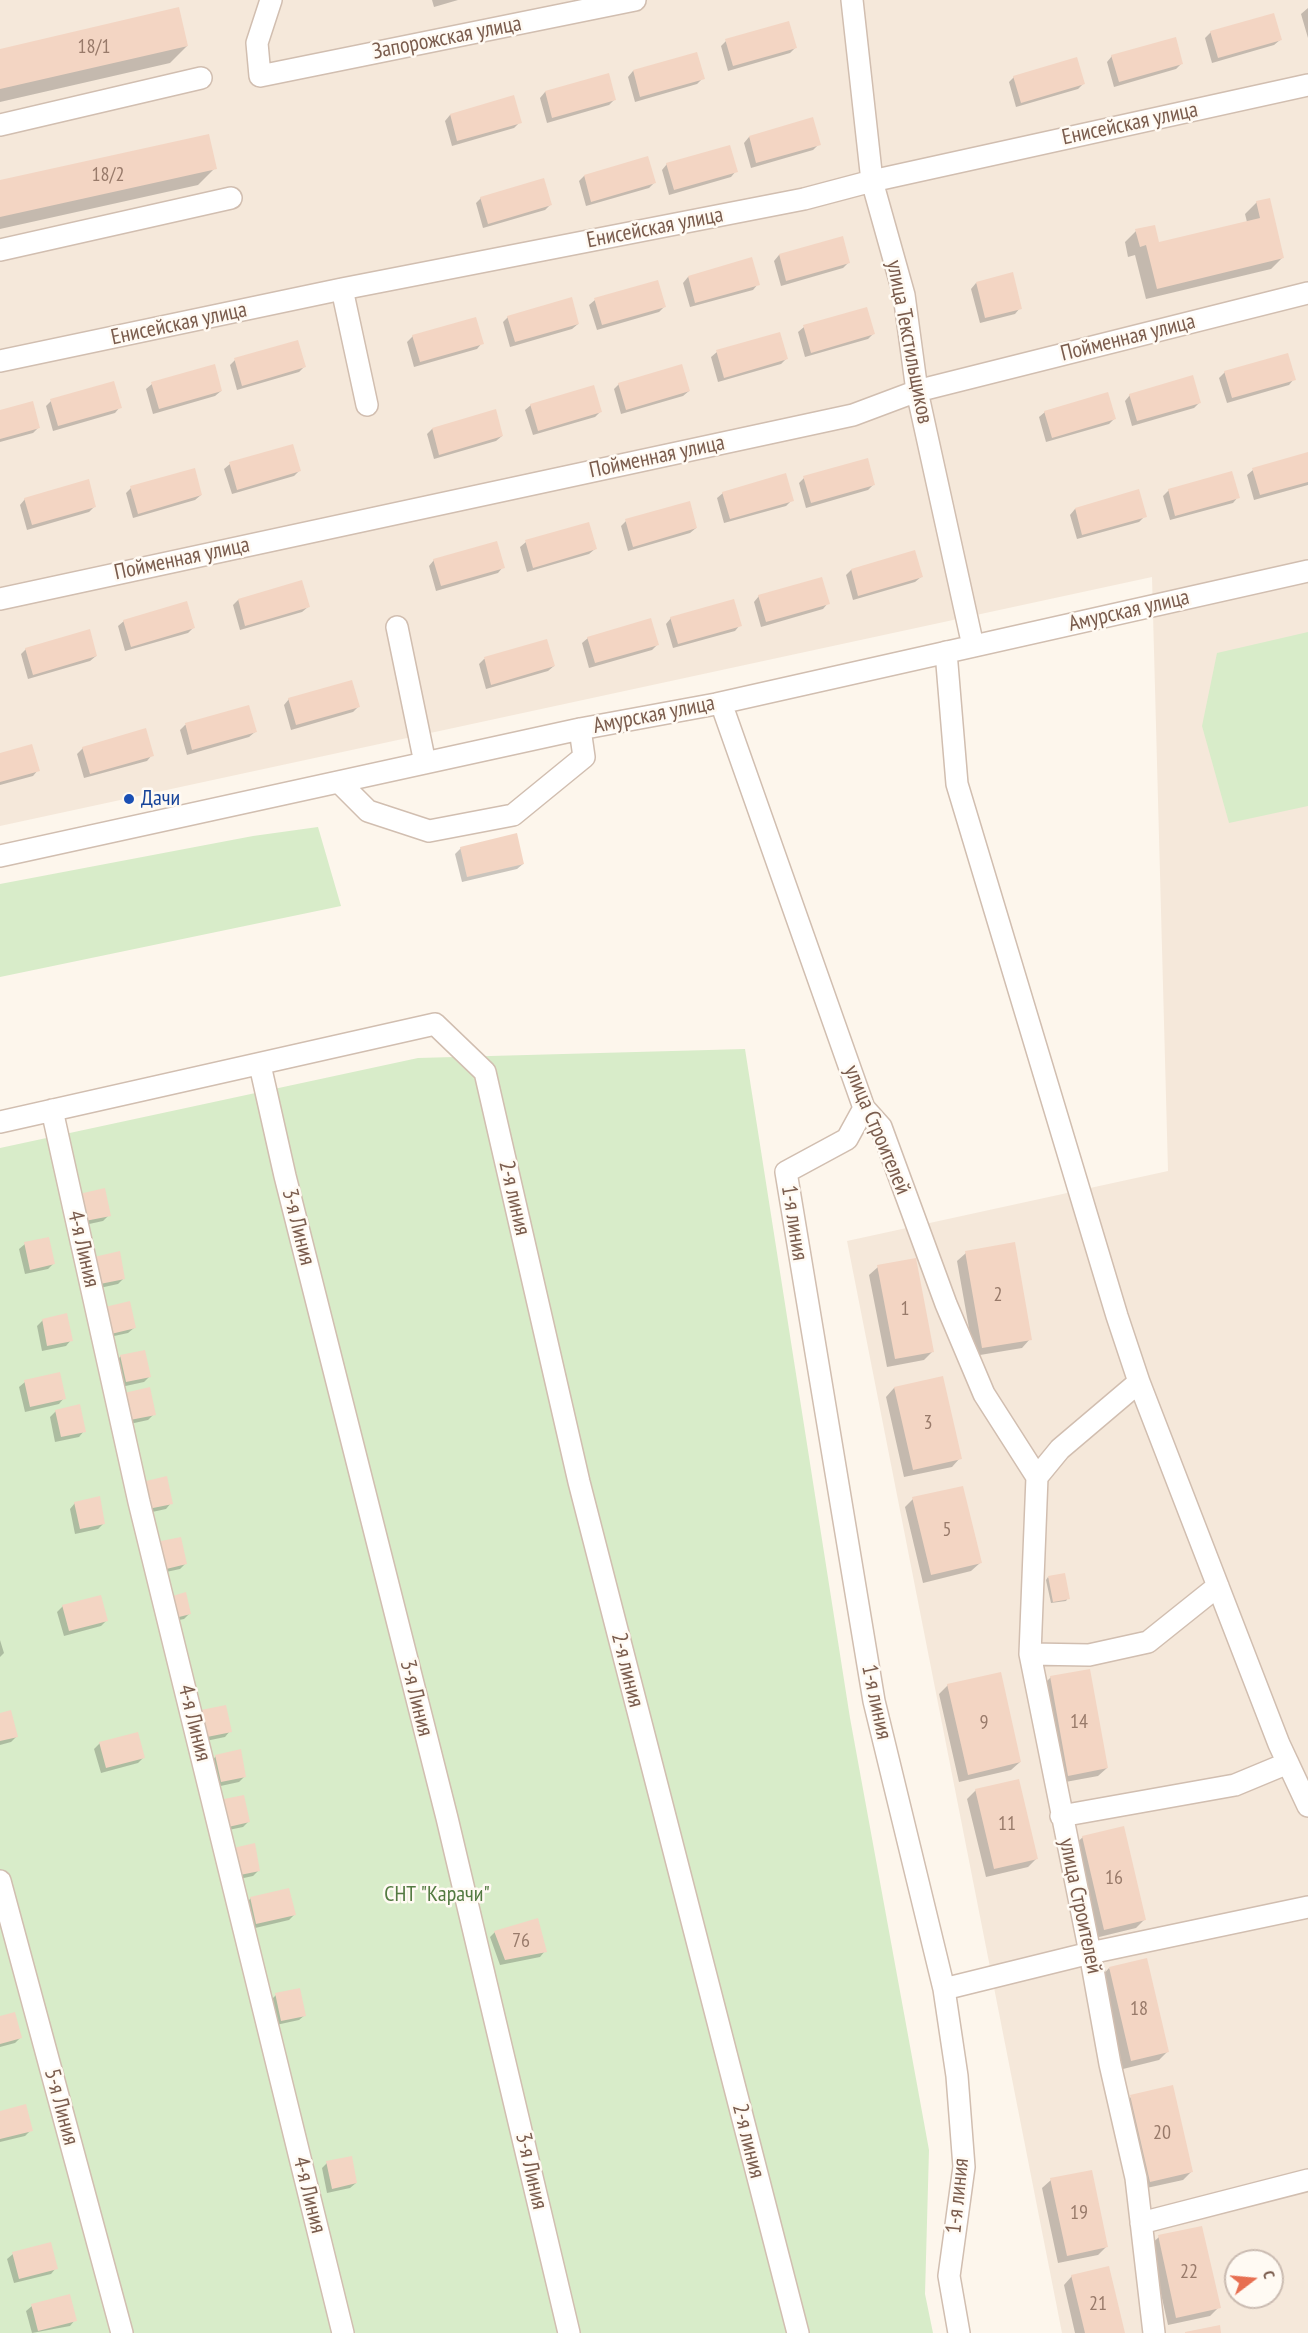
<!DOCTYPE html>
<meta charset="utf-8">
<style>
body{margin:0}
#map{position:relative;width:1308px;height:2333px;overflow:hidden;background:#fdf6ec;font-family:"PT Sans Narrow",sans-serif}
canvas{display:block}
.north{position:absolute;left:1224px;top:2249px;width:60px;height:60px;box-sizing:border-box;background:#fffaf3;border:2px solid #cabbb1;border-radius:50%;rotate:74deg;font-size:16px;font-weight:700;line-height:24px;text-align:center;color:#7a5c4d}
.north::after{content:'';display:block;margin:auto;width:21px;height:27px;background:#e76f51;clip-path:polygon(50% 0,100% 100%,50% 72%,0 100%)}
</style>
<div id="map">
<canvas width="1308" height="2333"></canvas>
<div class="north">С</div>
</div>
<script>
const ctx = document.querySelector('canvas').getContext('2d');
ctx.lineJoin = 'round';
function fill(path, color) {
  ctx.fillStyle = color;
  ctx.fill(path, 'evenodd');
}
function toPath(rows) {
  const path = new Path2D();
  for (const r of rows) {
    path.moveTo(r[0], r[1]);
    for (let i = 2; i < r.length; i += 2) path.lineTo(r[i], r[i + 1]);
  }
  return path;
}
function stroke(path, color, width, dash) {
  ctx.strokeStyle = color;
  ctx.lineWidth = width;
  ctx.lineCap = dash ? 'butt' : 'round';
  ctx.setLineDash(dash || []);
  ctx.stroke(path);
}
function write(font, color, halo, rows, align = 'center') {
  ctx.font = font + ' "PT Sans Narrow",sans-serif';
  ctx.lineWidth = 5;
  ctx.setLineDash([]);
  ctx.textBaseline = 'middle';
  ctx.strokeStyle = halo;
  ctx.fillStyle = color;
  for (const [text, x, y, turn = 0] of rows) {
    ctx.save();
    ctx.translate(x, y);
    ctx.rotate((+turn || 0) * Math.PI / 180);
    ctx.textAlign = isNaN(turn) ? turn : align;
    if (halo) ctx.strokeText(text, 0, 0);
    ctx.fillText(text, 0, 0);
    ctx.restore();
  }
}
fill(toPath([
 [0,0,1308,0,1308,2333,1062,2333,847,1241,1168,1171,1152,577,0,826],
 [1236,2261,1272,2261,1272,2297,1236,2297]
]), '#f5e8da');
fill(toPath([
 [1308,632,1308,806,1229,823,1202,726,1217,653],
 [318,827,341,906,0,977,0,884,253,836],
 [745,1049,850,1718,929,2150,925,2294,933,2333,0,2333,0,1148,418,1058]
]), '#d8ecc9');
fill(toPath([
 [432,0,458,0,434,7],
 [1308,8,1308,38,1301,14],
 [1211,32,1280,40,1274,45,1212,63,1205,38],
 [726,41,795,48,790,53,728,71,721,46],
 [187,46,170,63,0,102,0,50],
 [1112,56,1182,63,1176,69,1114,87,1107,62],
 [633,71,703,78,697,84,635,102,628,77],
 [608,75,615,99,609,105,547,123,540,98,545,92],
 [1014,77,1083,84,1078,89,1016,107,1009,82],
 [450,115,520,122,514,128,452,146,445,121],
 [749,137,819,144,813,150,751,168,744,143],
 [667,164,736,171,731,177,669,195,662,170],
 [215,168,198,185,0,229,0,182],
 [584,176,654,183,649,188,586,206,579,181],
 [481,198,550,205,545,210,483,228,476,203],
 [1257,202,1283,257,1271,269,1146,299,1135,255,1128,257,1125,242,1136,231,1158,244,1247,222,1245,214],
 [842,238,849,262,843,268,781,286,774,261,779,255],
 [688,277,758,284,753,290,690,307,683,283],
 [976,283,1020,308,1015,314,980,323,971,289],
 [595,300,664,307,659,312,597,330,589,305],
 [508,317,578,324,572,329,510,347,503,322],
 [804,327,873,334,868,339,805,357,798,332],
 [413,336,482,343,477,349,414,367,407,342],
 [717,352,786,359,781,364,718,382,711,357],
 [235,360,304,367,299,372,237,390,230,365],
 [1225,372,1294,379,1289,385,1227,403,1219,378],
 [152,384,221,391,215,396,153,414,146,389],
 [619,384,689,391,683,396,621,414,614,389],
 [1130,395,1200,402,1194,408,1132,426,1125,401],
 [51,401,120,407,115,413,53,431,46,406],
 [531,405,600,412,595,417,533,435,525,410],
 [0,412,39,427,33,433,0,442],
 [1045,412,1114,419,1109,424,1046,442,1039,417],
 [432,429,502,436,496,441,434,459,427,434],
 [1308,454,1308,485,1254,500,1247,475,1253,470],
 [230,464,299,471,294,476,232,494,224,469],
 [804,478,874,484,868,490,806,508,799,483],
 [131,488,201,495,195,500,133,518,126,493],
 [1169,490,1238,497,1233,503,1170,520,1163,496],
 [723,493,792,500,786,506,724,523,717,498],
 [25,499,95,506,89,512,27,530,20,505],
 [1075,509,1145,516,1139,522,1077,539,1070,515],
 [626,521,696,528,690,533,628,551,621,526],
 [526,542,595,549,589,554,527,572,520,547],
 [434,560,503,567,498,573,436,591,429,566],
 [851,570,921,577,915,582,853,600,846,575],
 [759,596,828,603,823,609,761,627,754,602],
 [238,600,308,607,302,612,240,630,233,605],
 [671,618,740,625,735,631,673,648,666,624],
 [124,621,193,628,188,633,125,651,118,626],
 [588,638,657,645,652,650,589,668,582,643],
 [546,641,554,666,548,671,486,689,479,664,484,659],
 [26,649,96,656,90,661,28,679,21,654],
 [289,699,359,706,353,712,291,730,284,705],
 [248,707,255,732,249,737,187,755,180,730,185,725],
 [83,748,152,755,147,761,84,778,77,754],
 [0,755,38,770,33,776,0,785],
 [461,848,523,864,517,869,462,882,455,854],
 [75,1201,109,1215,103,1221,80,1226],
 [25,1244,53,1264,48,1269,25,1274,19,1249],
 [966,1253,1030,1339,1022,1348,974,1356,957,1261],
 [90,1263,124,1278,118,1284,95,1289],
 [878,1267,932,1352,924,1360,887,1367,869,1275],
 [100,1313,134,1328,128,1333,105,1338],
 [43,1320,71,1340,66,1346,42,1351,37,1326],
 [121,1356,150,1376,144,1382,121,1387,115,1362],
 [942,1377,960,1458,952,1467,904,1477,886,1397,894,1388],
 [25,1382,64,1398,59,1404,25,1412,19,1387],
 [120,1399,154,1414,148,1420,125,1425],
 [56,1411,84,1431,79,1437,55,1442,50,1417],
 [137,1489,171,1503,166,1509,143,1514],
 [913,1499,980,1563,971,1571,923,1583,905,1507],
 [75,1503,104,1523,98,1529,75,1534,70,1509],
 [151,1549,185,1564,180,1569,157,1574],
 [1048,1577,1068,1598,1066,1601,1051,1603,1046,1580],
 [185,1594,190,1613,184,1619,169,1622],
 [63,1606,106,1621,101,1626,64,1636,57,1612],
 [0,1640,4,1653,0,1657],
 [1051,1677,1107,1768,1098,1776,1060,1783,1042,1686],
 [948,1685,1020,1762,1011,1770,959,1782,939,1694],
 [202,1711,230,1731,225,1737,201,1742,196,1717],
 [0,1715,17,1736,11,1742,0,1745],
 [100,1743,143,1758,138,1763,101,1773,94,1749],
 [216,1756,245,1776,239,1782,216,1787,211,1762],
 [976,1790,1037,1858,1028,1867,986,1877,967,1799],
 [214,1807,248,1822,243,1827,219,1832],
 [1083,1837,1144,1920,1136,1928,1095,1938,1074,1845],
 [225,1856,259,1870,253,1876,230,1881],
 [251,1898,294,1915,289,1920,251,1929,245,1904],
 [495,1932,545,1951,540,1957,500,1965,490,1937],
 [1109,1968,1168,2051,1159,2060,1123,2069,1101,1977],
 [276,1995,305,2015,299,2020,276,2025,271,2000],
 [0,2017,20,2038,15,2043,0,2047],
 [1131,2097,1192,2171,1183,2180,1142,2189,1123,2105],
 [0,2112,31,2130,25,2136,0,2142],
 [327,2163,356,2183,350,2188,327,2193,322,2168],
 [1051,2180,1107,2246,1098,2255,1058,2263,1042,2188],
 [1159,2237,1219,2307,1210,2316,1168,2325,1150,2245],
 [13,2254,56,2268,51,2274,14,2283,7,2259],
 [1072,2276,1123,2333,1075,2333,1064,2285],
 [32,2306,75,2320,70,2326,32,2333,26,2311]
]), '#0003');
fill(toPath([
 [179,7,188,46,0,89,0,49],
 [1274,13,1282,40,1218,58,1210,31],
 [789,21,797,48,733,66,725,39],
 [1176,37,1183,64,1119,82,1111,55],
 [697,52,705,79,640,97,633,70],
 [1077,57,1085,84,1021,103,1013,76],
 [609,73,616,100,552,118,545,91],
 [514,95,522,123,457,141,450,114],
 [813,117,821,145,756,163,749,136],
 [209,134,217,169,0,217,0,180],
 [730,145,738,172,674,190,666,163],
 [648,156,656,183,591,202,584,175],
 [544,178,552,205,488,224,480,197],
 [1270,198,1284,258,1157,289,1146,245,1140,247,1135,229,1155,225,1159,242,1260,218,1256,201],
 [843,236,850,263,786,281,779,254],
 [752,257,760,285,695,303,688,276],
 [1013,272,1022,309,985,318,976,282],
 [658,280,666,307,602,325,594,298],
 [572,297,579,324,515,342,507,316],
 [867,307,875,334,811,353,803,325],
 [476,317,484,344,420,362,412,335],
 [780,332,788,359,724,378,716,350],
 [298,340,306,367,242,386,234,358],
 [1288,353,1296,380,1232,398,1224,371],
 [215,364,222,391,159,409,151,382],
 [682,364,690,391,626,410,618,383],
 [1193,375,1201,403,1137,421,1129,394],
 [114,381,122,408,58,426,50,399],
 [594,385,602,412,538,431,530,404],
 [1108,392,1116,419,1052,438,1044,411],
 [33,401,40,428,0,439,0,410],
 [496,409,503,436,439,455,432,428],
 [293,444,301,471,237,490,229,462],
 [1308,452,1308,482,1260,495,1252,468],
 [868,458,875,485,811,503,803,476],
 [195,468,202,495,138,514,130,486],
 [1232,471,1240,498,1175,516,1168,489],
 [786,473,794,501,730,519,722,492],
 [89,479,96,507,32,525,24,498],
 [1139,489,1147,517,1082,535,1075,508],
 [690,501,697,528,633,547,625,519],
 [589,522,597,549,533,568,525,540],
 [497,541,505,568,441,586,433,559],
 [915,550,923,577,858,596,851,569],
 [822,577,830,604,766,622,758,595],
 [302,580,310,607,245,626,238,599],
 [734,599,742,626,678,644,670,617],
 [187,601,195,628,131,647,123,620],
 [651,618,659,645,595,663,587,637],
 [90,629,97,656,33,675,25,648],
 [547,639,555,666,491,685,484,657],
 [352,680,360,707,296,725,288,698],
 [249,705,257,732,192,750,185,723],
 [146,728,154,756,90,774,82,747],
 [32,744,40,771,0,782,0,753],
 [517,833,524,864,467,877,460,847],
 [105,1188,111,1216,85,1221,79,1194],
 [49,1237,55,1264,30,1270,24,1242],
 [1015,1242,1032,1340,982,1348,965,1251],
 [120,1251,125,1279,100,1284,94,1257],
 [916,1258,934,1352,895,1359,877,1265],
 [130,1301,136,1328,111,1334,105,1307],
 [67,1313,73,1341,47,1346,42,1319],
 [145,1350,151,1377,126,1382,120,1355],
 [60,1372,66,1399,30,1407,24,1380],
 [943,1376,962,1459,913,1470,894,1387],
 [150,1387,156,1415,130,1420,124,1393],
 [80,1404,86,1432,61,1437,55,1410],
 [167,1476,173,1504,148,1509,142,1482],
 [963,1486,982,1563,931,1575,912,1497],
 [100,1496,105,1524,80,1529,74,1502],
 [181,1537,187,1564,162,1570,156,1542],
 [1065,1573,1070,1599,1053,1602,1048,1576],
 [186,1592,191,1614,175,1618,169,1597],
 [101,1595,108,1621,69,1631,62,1605],
 [1090,1669,1108,1768,1068,1776,1050,1676],
 [1001,1672,1021,1762,968,1775,947,1684],
 [226,1705,232,1732,207,1737,201,1710],
 [11,1710,18,1737,0,1741,0,1713],
 [138,1732,145,1758,106,1768,99,1742],
 [241,1749,246,1777,221,1782,215,1755],
 [1019,1779,1038,1859,994,1869,975,1789],
 [244,1795,250,1822,224,1828,219,1800],
 [1124,1826,1146,1920,1104,1930,1082,1836],
 [255,1843,260,1871,235,1876,229,1849],
 [289,1888,296,1915,256,1924,250,1897],
 [538,1918,547,1952,505,1960,494,1931],
 [1147,1958,1169,2052,1131,2061,1109,1967],
 [300,1988,306,2016,281,2021,275,1993],
 [15,2012,22,2038,0,2044,0,2016],
 [1173,2085,1193,2172,1150,2182,1130,2095],
 [26,2104,33,2131,0,2139,0,2111],
 [352,2156,357,2183,332,2189,326,2161],
 [1092,2170,1108,2247,1067,2256,1050,2178],
 [1202,2226,1221,2308,1176,2318,1158,2235],
 [51,2242,58,2269,19,2279,12,2252],
 [1109,2266,1125,2333,1085,2333,1071,2275],
 [70,2294,77,2321,38,2331,31,2304],
 [1220,2325,1221,2333,1185,2333,1185,2332]
]), '#f3d5c3');
const minor = toPath([
 [271,0,257,43,260,76,635,0],
 [852,0,872,181,904,295,917,391,973,646],
 [0,125,201,78],
 [0,250,231,198],
 [342,289,367,405],
 [0,361,342,289,804,199,872,181,1308,85],
 [0,599,853,415,917,391,1308,293],
 [397,627,425,763],
 [946,652,957,784,1117,1316,1139,1382,1279,1744,1308,1806],
 [721,703,864,1108,881,1127,946,1304,984,1394,1037,1477],
 [340,783,368,811,429,831,513,815,584,757,580,729],
 [0,856,580,729,716,704,1308,571],
 [260,1065,285,1176,447,1818,569,2333],
 [864,1108,847,1139,786,1172,874,1701,944,1989,957,2076,964,2167,949,2276,959,2333],
 [52,1110,139,1502,343,2333],
 [0,1122,435,1024,485,1072,579,1482,798,2333],
 [1139,1382,1060,1449,1037,1477,1030,1654,1090,1953,1110,2064,1136,2178,1154,2333],
 [1030,1654,1089,1655,1148,1642,1218,1586],
 [1061,1816,1235,1785,1288,1763],
 [0,1881,122,2333],
 [944,1989,1090,1953,1308,1907],
 [1141,2223,1308,2180]
]);
stroke(minor, '#d1beb0', 24);
stroke(minor, '#fff', 21);
for (const [x, y, r, color] of [
 [129,799,6,"#1a4fb4"]
]) {
  const dot = new Path2D();
  dot.arc(x, y, r, 0, 2 * Math.PI);
  ctx.fillStyle = color;
  ctx.fill(dot);
  stroke(dot, '#fffaf3', 2);
}
write('20px', '#987a6a', null, [
 ["18/1",94,47],
 ["18/2",108,175],
 ["2",998,1295],
 ["1",905,1309],
 ["3",928,1423],
 ["5",947,1530],
 ["14",1079,1722],
 ["9",984,1723],
 ["11",1007,1824],
 ["16",1114,1878],
 ["76",521,1941],
 ["18",1139,2009],
 ["20",1162,2133],
 ["19",1079,2213],
 ["22",1189,2272],
 ["21",1098,2304]
]);
write('22px', '#7a5c4d', '#fffaf3', [
 ["Запорожская улица",447,38,-11],
 ["Енисейская улица",1130,124,-12],
 ["Енисейская улица",655,228,-11],
 ["Енисейская улица",179,324,-12],
 ["Пойменная улица",1128,338,-14],
 ["улица Текстильщиков",909,342,79],
 ["Пойменная улица",657,457,-12],
 ["Пойменная улица",182,559,-12],
 ["Амурская улица",1129,611,-13],
 ["Амурская улица",654,715,-11],
 ["улица Строителей",877,1130,67],
 ["2-я линия",514,1198,77],
 ["1-я линия",794,1223,81],
 ["3-я Линия",298,1227,76],
 ["4-я Линия",83,1249,77],
 ["2-я линия",627,1670,76],
 ["3-я Линия",416,1698,76],
 ["1-я линия",876,1702,78],
 ["4-я Линия",194,1723,76],
 ["улица Строителей",1080,1906,78],
 ["5-я Линия",61,2107,75],
 ["2-я линия",748,2141,76],
 ["3-я Линия",531,2171,77],
 ["4-я Линия",309,2195,76],
 ["1-я линия",958,2196,-84]
]);
write('22px', '#164399', '#fffaf3', [
 ["Дачи",141,799]
], 'left');
write('22px', '#537a41', '#fffaf3', [
 ["СНТ \"Карачи\"",437,1895]
]);
</script>
